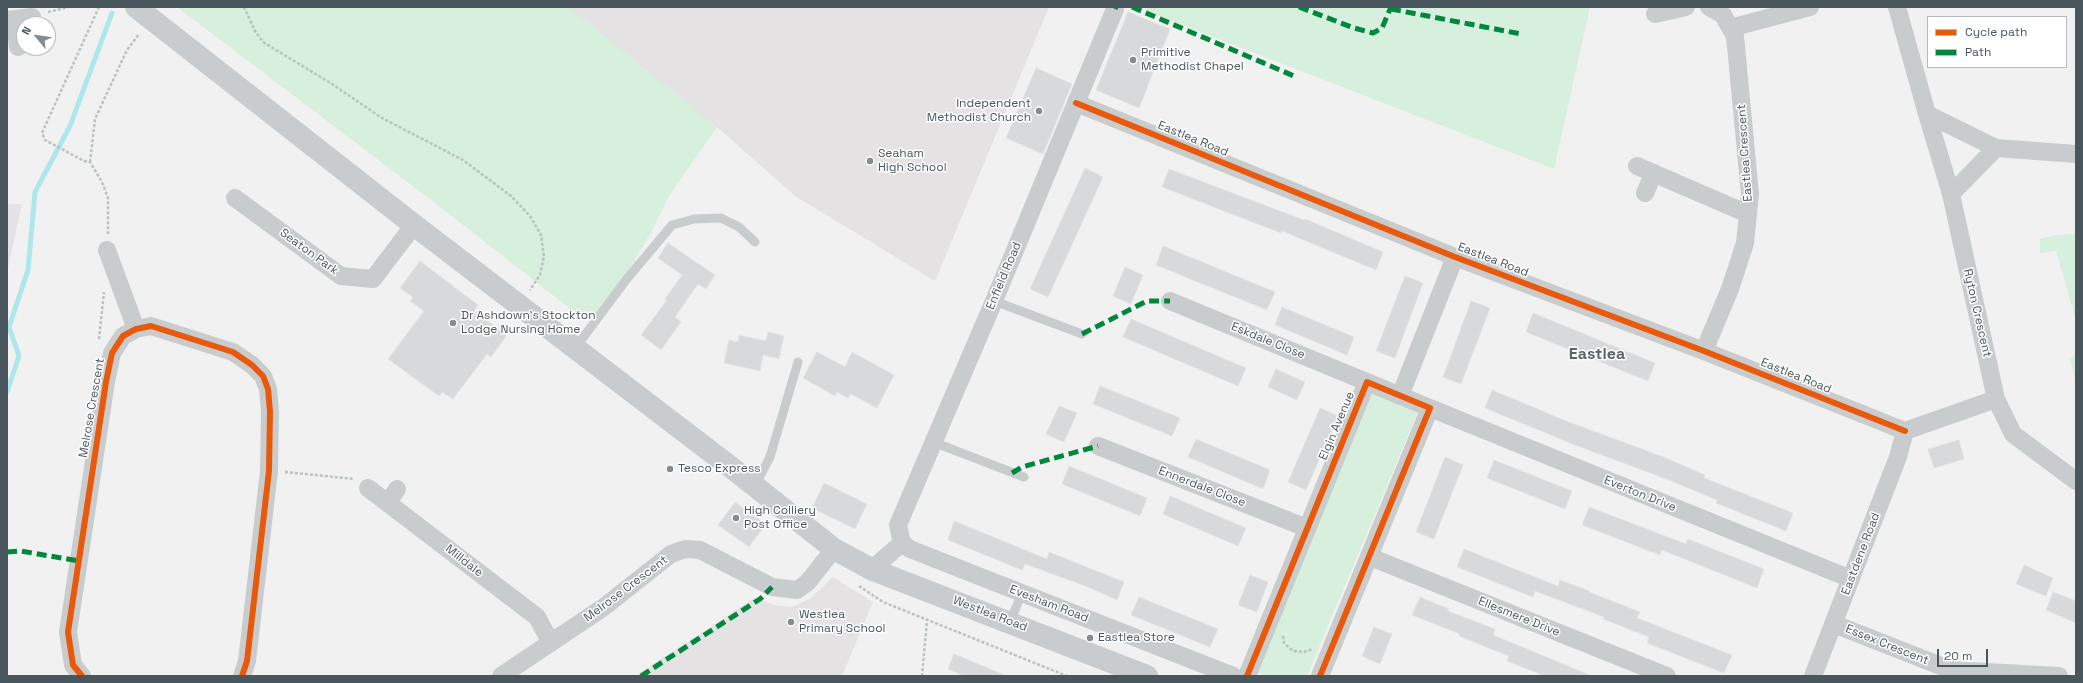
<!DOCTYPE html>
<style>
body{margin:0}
#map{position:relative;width:2083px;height:683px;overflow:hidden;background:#f2f1f1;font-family:"Space Grotesk",sans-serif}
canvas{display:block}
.frame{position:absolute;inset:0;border:8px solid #49565d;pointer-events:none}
.legend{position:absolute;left:1927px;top:16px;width:140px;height:52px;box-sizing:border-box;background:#fff;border:1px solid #b6bbbe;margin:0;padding:5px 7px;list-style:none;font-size:12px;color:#49565d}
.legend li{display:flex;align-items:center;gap:8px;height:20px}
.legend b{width:20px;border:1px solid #b6bbbe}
.north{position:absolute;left:16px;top:16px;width:40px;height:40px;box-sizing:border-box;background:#fff;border:1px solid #b6bbbe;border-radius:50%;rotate:299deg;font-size:11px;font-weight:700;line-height:16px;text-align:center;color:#49565d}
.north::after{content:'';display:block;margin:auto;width:14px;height:18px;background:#848c91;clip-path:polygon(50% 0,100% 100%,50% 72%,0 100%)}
.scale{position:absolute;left:1937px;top:649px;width:51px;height:18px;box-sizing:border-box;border:2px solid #49565d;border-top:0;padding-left:5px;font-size:12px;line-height:14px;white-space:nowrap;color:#49565d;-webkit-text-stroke:3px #fff;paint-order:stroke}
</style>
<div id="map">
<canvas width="2083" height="683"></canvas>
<div class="frame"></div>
<ul class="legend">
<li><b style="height:5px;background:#e8590c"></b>Cycle path</li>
<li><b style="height:5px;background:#00873e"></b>Path</li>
</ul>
<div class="north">N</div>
<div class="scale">20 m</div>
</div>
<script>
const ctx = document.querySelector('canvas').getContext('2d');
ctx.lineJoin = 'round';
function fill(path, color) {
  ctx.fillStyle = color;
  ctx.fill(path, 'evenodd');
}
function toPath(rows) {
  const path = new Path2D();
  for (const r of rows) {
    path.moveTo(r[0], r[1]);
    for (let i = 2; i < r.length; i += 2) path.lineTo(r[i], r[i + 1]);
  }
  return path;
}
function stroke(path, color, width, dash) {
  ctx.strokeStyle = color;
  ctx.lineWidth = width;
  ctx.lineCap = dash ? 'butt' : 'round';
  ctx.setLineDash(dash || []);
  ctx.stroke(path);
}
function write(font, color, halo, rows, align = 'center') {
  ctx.font = font + ' "Space Grotesk",sans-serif';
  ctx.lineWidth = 3;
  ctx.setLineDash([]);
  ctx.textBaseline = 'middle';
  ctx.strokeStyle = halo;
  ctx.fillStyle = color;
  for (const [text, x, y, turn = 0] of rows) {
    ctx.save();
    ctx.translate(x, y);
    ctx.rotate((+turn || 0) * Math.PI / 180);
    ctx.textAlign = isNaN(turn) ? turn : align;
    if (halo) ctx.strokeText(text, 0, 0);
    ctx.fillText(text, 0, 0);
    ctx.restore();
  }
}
fill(toPath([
 [546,7,1049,7,935,281,795,196,717,127],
 [7,204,22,204,7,272],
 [833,577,873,602,842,676,635,676,756,597,773,605,792,607,811,598]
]), '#e4e2e3');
fill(toPath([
 [177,7,569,7,717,127,669,196,649,236,620,284,599,312,587,317,577,314,439,206],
 [1147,7,1590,7,1554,169,1146,11],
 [2076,234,2076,321,2056,251,2040,253,2040,239,2056,235],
 [2076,355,2076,384,2070,358],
 [1373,391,1419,409,1307,676,1266,676,1257,672]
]), '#d7efdd');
stroke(toPath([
 [7,392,19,356,9,327,28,270,35,192,70,126,112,13]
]), '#ade7ec', 5);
const building = toPath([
 [1128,12,1170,29,1139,108,1096,90,1128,12],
 [1036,68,1072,84,1043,154,1006,138,1036,68],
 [1085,168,1103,177,1048,297,1030,289,1085,168],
 [1169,169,1304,220,1305,219,1383,252,1376,270,1282,231,1281,233,1162,187,1169,169],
 [668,243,715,275,706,289,698,284,675,317,681,322,661,350,641,335,667,300,665,299,682,275,658,258,668,243],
 [1163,246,1275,292,1267,310,1156,265,1163,246],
 [420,261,478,305,474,311,507,335,491,357,487,354,453,399,442,392,439,396,388,359,424,311,410,301,413,297,400,288,420,261],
 [1125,267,1143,275,1131,304,1113,296,1125,267],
 [1405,276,1423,283,1395,358,1376,351,1405,276],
 [1471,301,1490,308,1461,384,1443,377,1471,301],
 [1282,307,1354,337,1347,355,1275,325,1282,307],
 [1533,313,1655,363,1648,381,1526,332,1533,313],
 [1131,319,1246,368,1238,386,1123,337,1131,319],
 [768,332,784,336,779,359,763,355,760,371,724,363,729,340,738,342,739,335,766,341,768,332],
 [817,352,845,367,852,352,894,375,877,408,851,394,848,398,837,392,835,396,803,378,817,352],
 [1276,369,1305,382,1297,400,1268,387,1276,369],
 [1100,386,1180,418,1172,436,1093,404,1100,386],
 [1492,390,1566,421,1661,456,1705,475,1704,478,1793,513,1786,531,1716,503,1717,500,1669,480,1575,445,1485,408,1492,390],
 [1059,406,1077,413,1064,442,1046,434,1059,406],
 [1320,408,1338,416,1306,490,1288,482,1320,408],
 [1196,439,1270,470,1263,489,1188,457,1196,439],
 [1959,440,1964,459,1934,468,1928,449,1959,440],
 [1445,457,1463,465,1434,539,1416,532,1445,457],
 [1494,460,1572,491,1565,509,1487,478,1494,460],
 [1069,466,1147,498,1140,516,1062,484,1069,466],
 [824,483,867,504,855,529,812,508,824,483],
 [1170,496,1246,528,1238,546,1163,514,1170,496],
 [735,502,766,524,749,547,718,525,735,502],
 [1589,507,1686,544,1688,539,1764,569,1757,588,1662,550,1660,555,1582,525,1589,507],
 [954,521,1047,559,1049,552,1124,582,1117,600,1088,587,1025,564,1022,570,948,540,954,521],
 [1464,549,1558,586,1560,580,1590,591,1589,592,1640,612,1637,618,1732,655,1724,673,1647,643,1649,637,1603,619,1604,617,1535,591,1533,597,1457,567,1464,549],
 [2024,565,2053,578,2046,596,2016,584,2024,565],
 [1250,575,1268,582,1257,612,1238,605,1250,575],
 [2053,592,2076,601,2076,623,2046,610,2053,592],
 [1139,597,1218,629,1210,647,1131,615,1139,597],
 [1420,597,1449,609,1448,611,1495,629,1493,635,1592,676,1545,676,1507,661,1509,656,1459,636,1460,634,1412,615,1420,597],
 [1374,627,1392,634,1380,664,1362,656,1374,627],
 [954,654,1007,676,964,676,948,669,954,654]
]);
fill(building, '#d8d9da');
stroke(building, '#e3e3e4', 1);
stroke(toPath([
 [99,7,42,133,45,140,84,161,90,162,102,182,108,198,108,234],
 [244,7,255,31,263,42,332,84,382,118,463,160,511,196,530,216,541,235,544,256,540,275,530,290],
 [48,12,69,7],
 [90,162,95,119,127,50,139,34],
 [99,339,104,292],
 [285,472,354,479],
 [859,586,883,602,1067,676],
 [1283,636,1284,643,1293,651,1304,652,1312,649],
 [922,676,927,621]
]), '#b8c3bf', 2.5, [3, 2]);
stroke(toPath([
 [994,301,1082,334],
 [576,347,626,280,672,225,694,219,721,218,739,227,755,242],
 [933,442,1024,477],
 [755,485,770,457,798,362],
 [1010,622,1022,593]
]), '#c9cccd', 9);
stroke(toPath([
 [1897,7,1927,114,1996,148,2076,154],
 [1655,14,1686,7],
 [15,19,18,47],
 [7,20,32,17],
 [1730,28,1810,7],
 [1076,103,1455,257,1704,351,1905,431],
 [1927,114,1951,194,1996,399,2013,434,2076,481],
 [1637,166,1748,214],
 [1645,193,1654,173],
 [1951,194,1996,148],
 [235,198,341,276,373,279,414,225],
 [107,250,136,329],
 [1170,301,1367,382],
 [1704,351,1730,289,1745,243,1750,194,1735,36,1723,15,1709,7],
 [1400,396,1455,257],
 [1430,408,1851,579],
 [1905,431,1996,399],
 [1098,446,1307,528],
 [368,488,537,617,551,643],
 [388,503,397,489],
 [902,543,898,525,994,301,1115,9],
 [902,543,910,549,948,564,1233,676],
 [1370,557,1667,676],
 [873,570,880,562,902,543],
 [1834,624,1951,670,2059,676],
 [82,676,73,665,68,632,106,382,112,353,123,336,136,329,151,326,233,352,252,365,263,376,268,389,270,411,269,471,247,661,242,676],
 [501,676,604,607,671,554,685,549,700,550,772,587,797,590,807,583,834,549],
 [1247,676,1367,382,1430,408,1320,676],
 [1813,676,1898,457,1905,431]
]), '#c9cccd', 18);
stroke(toPath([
 [136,7,414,225,732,468,834,549,873,570,1147,676]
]), '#c9cccf', 22);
stroke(toPath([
 [1132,7,1294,76],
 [1299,7,1354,28,1373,33,1382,28,1391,7],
 [1115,9,1116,7],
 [1391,9,1521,34],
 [1082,334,1147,301,1170,301],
 [1012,473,1022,467,1098,446],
 [7,552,21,551,79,561],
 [641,676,760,599,772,587]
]), '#00873e', 5, [10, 5]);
stroke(toPath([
 [1076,103,1455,257,1704,351,1905,431],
 [82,676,73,665,68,632,106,382,112,353,123,336,136,329,151,326,233,352,252,365,263,376,268,389,270,411,269,471,247,661,242,676],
 [1247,676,1367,382,1430,408,1320,676]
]), '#e8590c', 6);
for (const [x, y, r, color] of [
 [1133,60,4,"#848c91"],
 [1039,111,4,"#848c91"],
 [870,161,4,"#848c91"],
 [453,323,4,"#848c91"],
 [670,469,4,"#848c91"],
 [736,518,4,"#848c91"],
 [791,622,4,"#848c91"],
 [1090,638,4,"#848c91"]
]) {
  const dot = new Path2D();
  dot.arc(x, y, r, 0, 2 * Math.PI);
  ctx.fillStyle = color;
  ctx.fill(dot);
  stroke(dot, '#fff', 1.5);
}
write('12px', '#49565d', '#fff', [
 ["Primitive",1141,53],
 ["Methodist Chapel",1141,67],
 ["Independent",1031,104,"right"],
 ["Methodist Church",1031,118,"right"],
 ["Seaham",878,154],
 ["High School",878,168],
 ["Dr Ashdown's Stockton",461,316],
 ["Lodge Nursing Home",461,330],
 ["Tesco Express",678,469],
 ["High Colliery",744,511],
 ["Post Office",744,525],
 ["Westlea",799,615],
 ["Primary School",799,629],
 ["Eastlea Store",1098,638]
], 'left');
write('12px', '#49565d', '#fff', [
 ["Eastlea Road",1193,139,22],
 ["Eastlea Crescent",1745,153,-94],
 ["Seaton Park",309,252,36],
 ["Eastlea Road",1493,260,21],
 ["Enfield Road",1004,276,-67],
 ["Ryton Crescent",1977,313,77],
 ["Eskdale Close",1268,341,22],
 ["Eastlea Road",1796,376,22],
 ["Melrose Crescent",92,408,-80],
 ["Elgin Avenue",1337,426,-67],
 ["Ennerdale Close",1202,487,21],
 ["Everton Drive",1640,494,22],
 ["Eastdene Road",1861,554,-69],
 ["Milldale",464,561,38],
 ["Melrose Crescent",626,589,-37],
 ["Evesham Road",1049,604,21],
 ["Westlea Road",990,614,21],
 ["Ellesmere Drive",1519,617,22],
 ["Essex Crescent",1887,645,22]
]);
write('bold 16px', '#5d6265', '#fff', [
 ["Eastlea",1597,355]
]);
</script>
